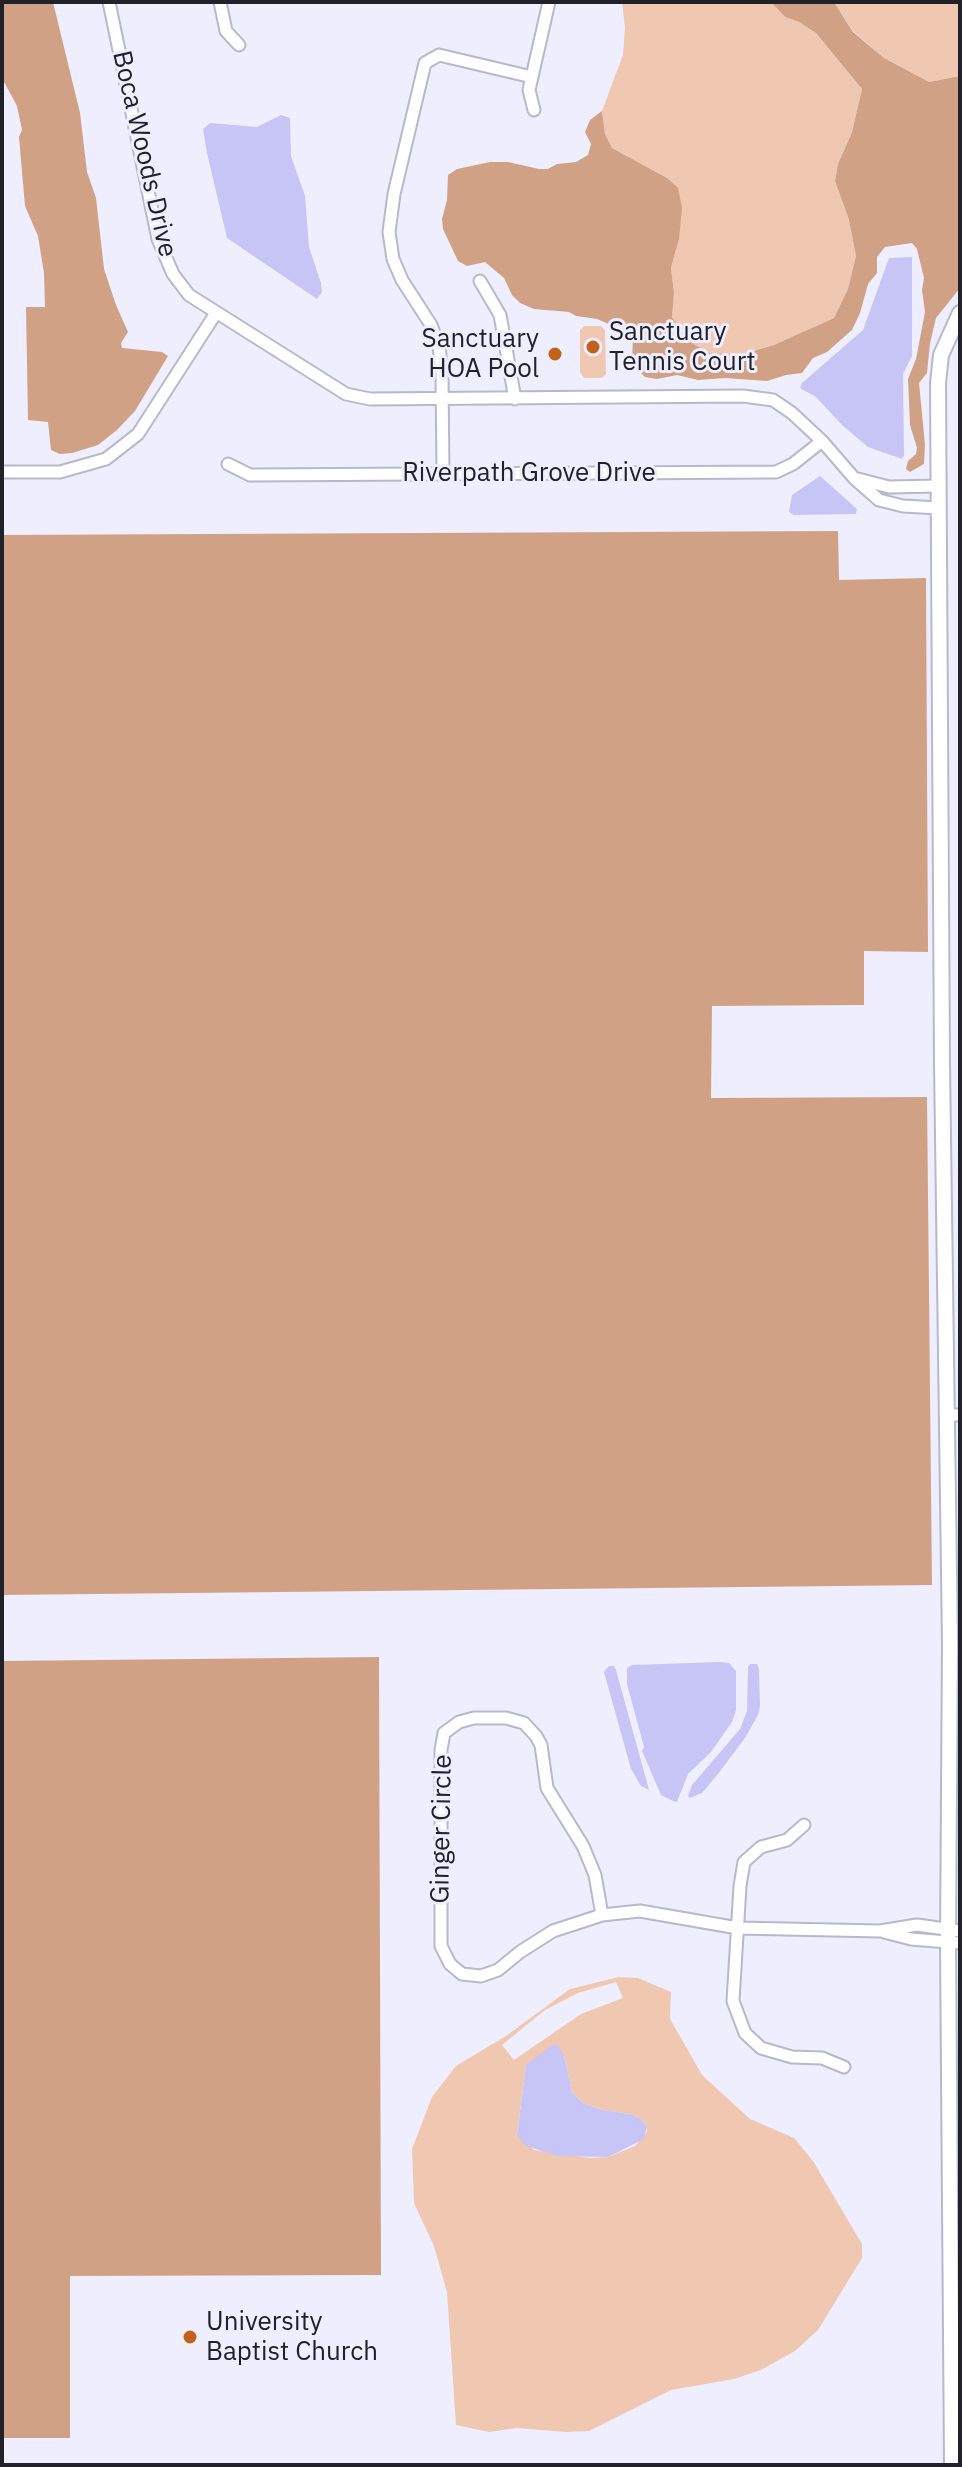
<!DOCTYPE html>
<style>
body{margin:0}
#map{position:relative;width:962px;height:2467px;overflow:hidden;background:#eef;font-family:"IBM Plex Sans",sans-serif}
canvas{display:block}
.frame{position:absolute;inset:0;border:4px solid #212129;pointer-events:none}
</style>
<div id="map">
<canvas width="962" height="2467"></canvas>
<div class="frame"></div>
</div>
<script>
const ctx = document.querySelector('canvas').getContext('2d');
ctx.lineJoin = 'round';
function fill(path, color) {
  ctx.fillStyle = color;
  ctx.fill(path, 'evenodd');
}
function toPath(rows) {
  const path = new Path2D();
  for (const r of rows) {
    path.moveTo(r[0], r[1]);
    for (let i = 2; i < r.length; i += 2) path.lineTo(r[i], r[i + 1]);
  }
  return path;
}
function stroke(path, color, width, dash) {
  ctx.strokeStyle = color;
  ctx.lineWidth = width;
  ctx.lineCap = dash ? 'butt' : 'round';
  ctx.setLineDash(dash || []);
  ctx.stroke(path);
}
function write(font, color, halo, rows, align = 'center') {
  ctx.font = font + ' "IBM Plex Sans",sans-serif';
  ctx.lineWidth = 6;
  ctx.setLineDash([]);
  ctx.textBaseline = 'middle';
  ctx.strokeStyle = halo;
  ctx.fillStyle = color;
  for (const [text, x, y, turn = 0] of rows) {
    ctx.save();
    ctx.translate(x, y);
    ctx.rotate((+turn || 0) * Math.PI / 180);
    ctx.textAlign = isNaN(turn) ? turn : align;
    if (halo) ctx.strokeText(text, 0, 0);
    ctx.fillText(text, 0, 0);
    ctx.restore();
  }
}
fill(toPath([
 [622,2,771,2,785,17,799,22,816,33,862,89,852,132,838,164,835,181,849,220,856,256,848,289,834,318,774,345,742,354,710,353,688,341,672,317,674,293,671,268,679,239,667,178,612,148,605,134,602,111,623,55,625,27],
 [834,2,960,2,960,76,929,82,884,58,853,31],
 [584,326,601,326,605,330,606,374,602,378,584,378,580,372,580,330],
 [619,1977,638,1978,671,1992,670,2019,702,2075,750,2119,794,2138,813,2161,862,2244,862,2258,818,2330,795,2351,761,2370,734,2379,671,2390,589,2431,566,2432,516,2428,489,2432,456,2425,447,2292,434,2246,414,2203,412,2149,432,2097,456,2066,506,2036,570,1989],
 [616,1982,623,1998,581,2014,514,2060,502,2045,545,2010,578,1993],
 [564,2055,572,2092,583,2103,602,2110,631,2114,641,2119,647,2127,647,2132,635,2146,608,2157,590,2158,534,2150,517,2134,526,2065]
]), '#f0c7b0');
fill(toPath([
 [2,2,53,2,80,113,87,172,96,198,104,269,116,305,128,332,121,343,122,348,162,352,168,356,135,411,117,430,98,445,72,453,60,454,51,450,48,422,28,420,26,307,45,307,44,273,38,236,25,206,19,137,22,130,17,106,2,78],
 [771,2,834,2,853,32,884,58,929,82,960,76,960,288,936,318,930,343,927,373,919,383,925,445,924,464,910,472,906,469,908,461,916,454,917,448,910,425,908,379,916,359,925,312,922,290,924,278,917,249,912,243,885,247,877,257,877,273,868,284,860,313,852,330,827,352,813,358,802,373,786,375,767,381,725,378,698,380,677,375,657,379,645,377,632,364,633,337,630,333,597,319,576,316,569,312,534,309,520,303,512,295,504,278,485,262,467,266,458,261,443,229,442,219,447,200,448,175,457,169,490,162,508,162,539,169,548,169,557,164,576,162,588,155,591,144,585,132,590,120,602,111,605,134,612,148,667,178,678,188,682,208,679,239,671,268,674,293,672,317,688,341,710,353,743,354,774,345,834,318,848,289,856,256,849,220,835,181,838,164,852,132,862,89,816,33,799,22,785,17],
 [838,531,839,580,926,578,928,952,864,951,864,1005,712,1006,711,1098,927,1097,932,1585,2,1595,2,535],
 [379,1657,381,2275,70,2276,70,2438,2,2438,2,1661]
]), '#d1a185');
fill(toPath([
 [281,115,290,118,291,156,305,196,309,247,321,283,322,292,317,299,227,238,207,153,203,129,210,123,257,127],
 [912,257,912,356,903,374,904,455,902,459,868,447,842,425,816,397,800,388,802,383,863,330,889,258],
 [820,476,857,509,856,514,794,515,789,512,792,495],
 [719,1662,729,1663,736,1671,736,1710,732,1722,711,1752,688,1774,677,1802,673,1801,661,1795,642,1751,644,1747,627,1684,627,1668,632,1665],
 [750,1664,757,1664,759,1669,760,1706,758,1715,745,1738,718,1774,702,1793,690,1798,688,1796,692,1785,740,1729,747,1711,748,1667],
 [609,1666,614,1666,616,1670,649,1790,641,1786,631,1769,604,1672],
 [554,2044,557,2044,564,2055,572,2092,583,2103,602,2110,631,2114,641,2119,647,2127,644,2139,608,2157,557,2156,526,2146,517,2135,526,2065]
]), '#c7c5f6');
const minor = toPath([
 [109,2,158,239,173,274,189,295,346,394,370,399,743,396,773,400,792,413,822,441,854,478,879,500,903,506,939,508],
 [220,2,226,31,239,45],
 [534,110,529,90,549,2],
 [480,281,500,315,515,399],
 [228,464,250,475,776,472,793,464,822,441],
 [2,472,60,472,106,459,138,434,216,313],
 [443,474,442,374,439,346,431,325,402,280,393,259,389,232,394,194,425,63,439,55,532,77],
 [858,479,889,487,939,486],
 [947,1415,960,1415],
 [804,1825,787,1840,761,1847,744,1862,740,1886,733,2001,745,2033,761,2048,792,2057,822,2058,844,2067],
 [602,1915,595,1875,583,1846,547,1788,541,1745,536,1736,524,1723,506,1718,474,1718,459,1722,444,1733,441,1750,441,1946,450,1964,462,1974,481,1976,498,1970,520,1952,553,1931,602,1915,640,1911,738,1928,880,1931,917,1925,960,1931],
 [884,1932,911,1939,960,1943]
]);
const tertiary = toPath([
 [952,2465,948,1942,950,1644,942,1063,938,383,941,355,960,313]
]);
stroke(minor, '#b8b8cc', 15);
stroke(tertiary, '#b8b8cc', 18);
stroke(minor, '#fff', 11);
stroke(tertiary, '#fff', 14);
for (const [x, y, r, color] of [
 [593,347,8,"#c1621b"],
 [555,354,8,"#c1621b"],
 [190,2337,8,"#c1621b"]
]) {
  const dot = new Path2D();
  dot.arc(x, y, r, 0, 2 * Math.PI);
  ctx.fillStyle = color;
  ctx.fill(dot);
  stroke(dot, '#eef', 3);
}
write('26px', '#212129', '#eef', [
 ["Boca Woods Drive",144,154,77],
 ["Riverpath Grove Drive",529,473],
 ["Ginger Circle",442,1829,-89]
]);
write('26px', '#212129', '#eef', [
 ["Sanctuary",609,332],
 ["Tennis Court",609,362],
 ["Sanctuary",539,339,"right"],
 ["HOA Pool",539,369,"right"],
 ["University",206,2322],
 ["Baptist Church",206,2352]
], 'left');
</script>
